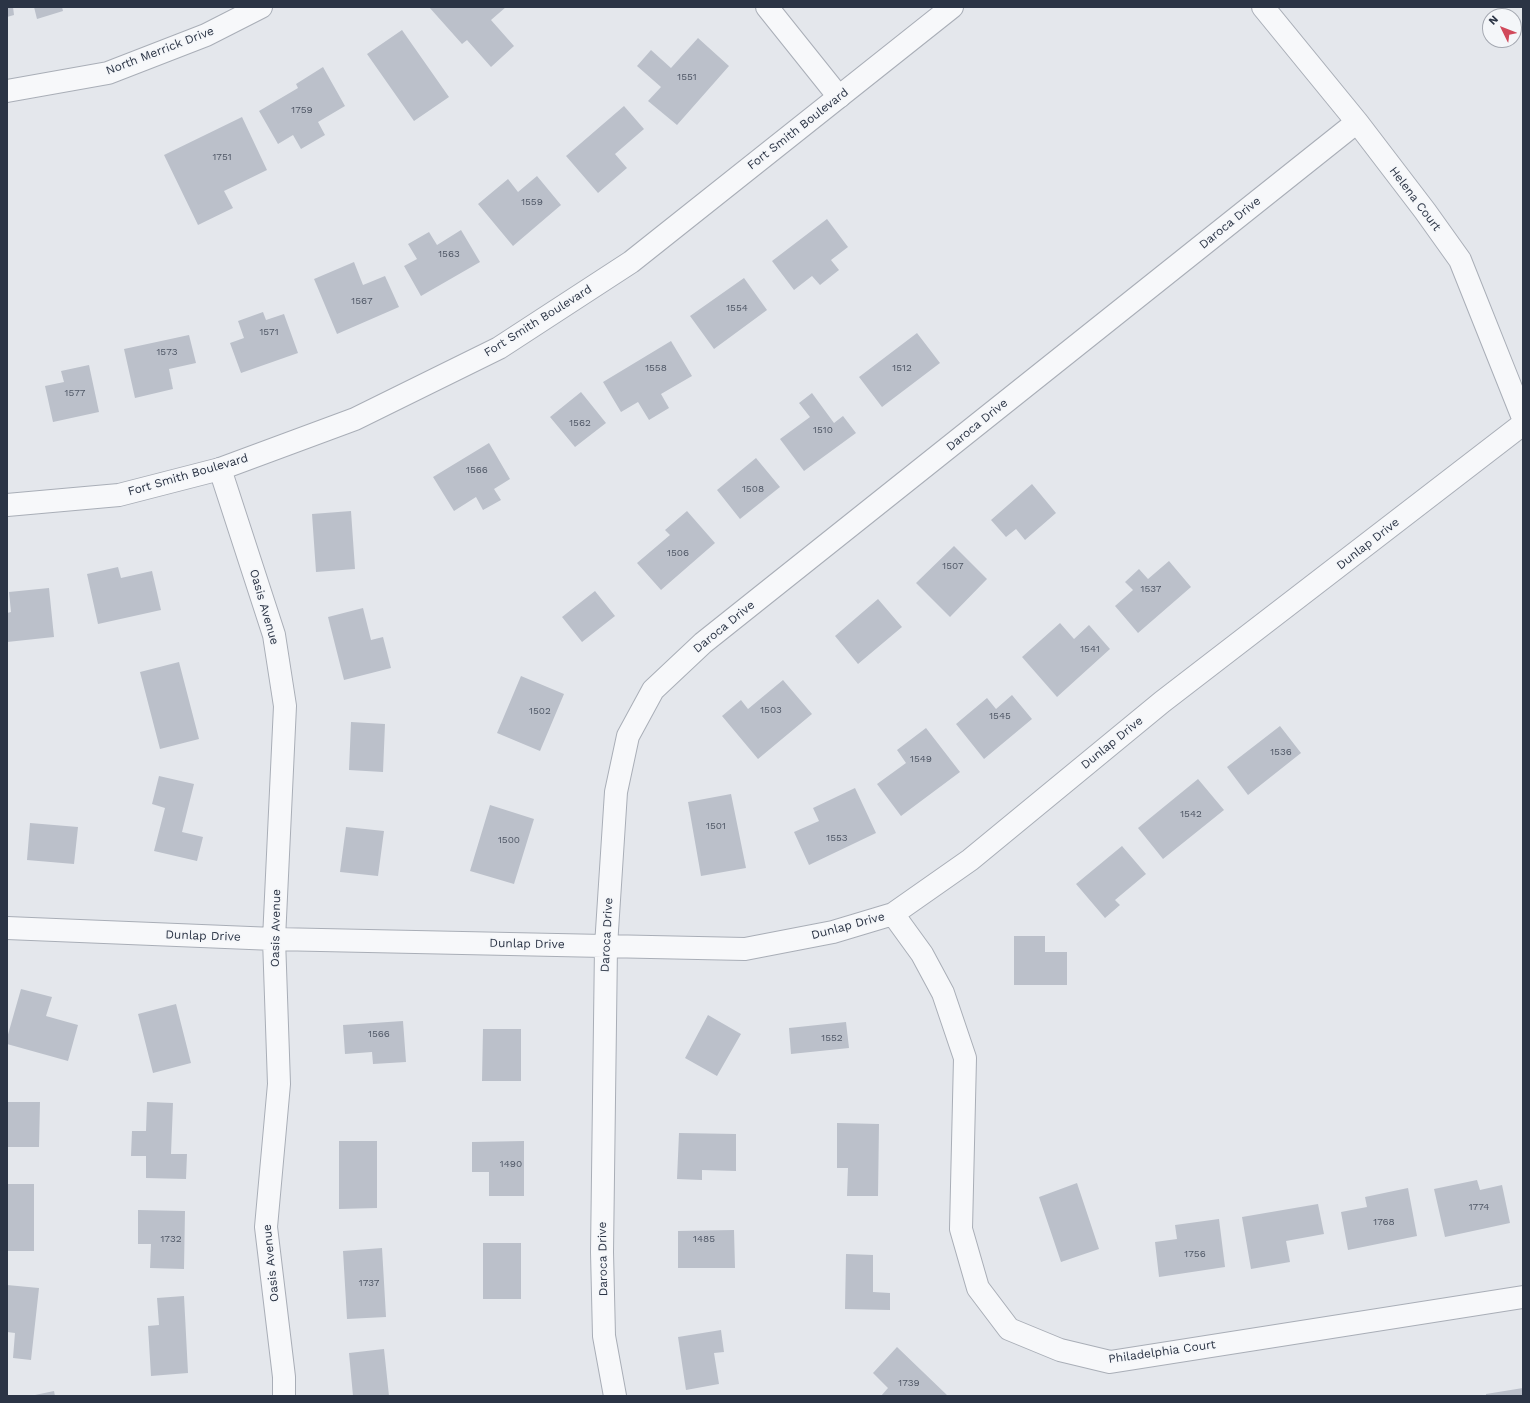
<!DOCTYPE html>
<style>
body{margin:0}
#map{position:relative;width:1530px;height:1403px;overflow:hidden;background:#e4e7ec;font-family:"Work Sans",sans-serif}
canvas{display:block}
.frame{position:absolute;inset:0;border:8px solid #2b3445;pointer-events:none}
.north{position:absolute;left:1482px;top:8px;width:40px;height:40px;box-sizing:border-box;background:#f4f6f9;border:1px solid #a4a8b1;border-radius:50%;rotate:313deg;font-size:11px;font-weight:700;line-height:16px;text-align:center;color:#2b3445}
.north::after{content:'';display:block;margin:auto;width:14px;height:18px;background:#d1495b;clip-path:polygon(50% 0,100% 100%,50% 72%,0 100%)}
</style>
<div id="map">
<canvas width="1530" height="1403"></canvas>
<div class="frame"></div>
<div class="north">N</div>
</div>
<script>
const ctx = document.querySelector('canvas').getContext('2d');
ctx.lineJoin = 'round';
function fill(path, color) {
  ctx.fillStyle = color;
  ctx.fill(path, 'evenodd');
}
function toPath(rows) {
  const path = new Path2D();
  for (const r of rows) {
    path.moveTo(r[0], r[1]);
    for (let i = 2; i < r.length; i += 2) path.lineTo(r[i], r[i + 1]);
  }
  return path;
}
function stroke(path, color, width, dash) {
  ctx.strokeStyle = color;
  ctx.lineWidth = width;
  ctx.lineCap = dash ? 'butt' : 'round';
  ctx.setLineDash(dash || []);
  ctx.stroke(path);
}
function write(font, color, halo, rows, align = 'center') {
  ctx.font = font + ' "Work Sans",sans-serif';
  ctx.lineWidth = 3;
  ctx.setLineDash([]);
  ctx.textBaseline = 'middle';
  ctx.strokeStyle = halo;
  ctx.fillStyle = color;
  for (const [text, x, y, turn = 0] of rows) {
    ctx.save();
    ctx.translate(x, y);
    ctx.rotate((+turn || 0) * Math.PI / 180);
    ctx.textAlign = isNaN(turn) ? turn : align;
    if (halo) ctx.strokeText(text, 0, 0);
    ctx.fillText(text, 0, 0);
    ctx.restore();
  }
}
fill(toPath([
 [7,7,13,7,14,15,7,17],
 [34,7,62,7,63,11,37,19],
 [429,7,506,7,491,20,514,46,491,67,467,40,462,44],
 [402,30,449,97,414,121,367,54],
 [698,38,729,66,677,125,648,101,661,87,637,66,651,50,671,68],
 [323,67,345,106,318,122,325,135,301,149,293,135,278,144,259,111,298,88,296,84],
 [624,106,644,129,615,154,627,168,598,193,566,156],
 [242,117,267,170,224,191,233,208,198,225,164,155],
 [537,176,561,205,513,246,478,204,508,179,518,192],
 [827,219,848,247,831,260,839,270,820,285,812,276,794,290,772,261],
 [461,230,480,262,421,296,404,266,417,259,408,244,429,232,437,245],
 [354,262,363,285,385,276,399,307,337,334,314,279],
 [744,278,767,310,714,349,690,316],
 [263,312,266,320,284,314,298,353,241,373,230,343,244,338,238,321],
 [917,333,940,363,882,407,859,377],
 [189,335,196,363,169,369,173,389,135,398,124,349],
 [671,341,692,376,661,394,669,408,649,420,638,402,621,412,603,382],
 [89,365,99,412,53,422,45,386,64,382,61,371],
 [581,392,606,423,575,447,550,417],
 [812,393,834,423,843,416,856,433,804,471,780,439,810,417,799,403],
 [489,443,510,479,494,489,501,500,483,510,476,497,454,511,433,477],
 [756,458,780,487,740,519,717,490],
 [1032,484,1056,513,1025,540,1016,529,1006,537,991,520],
 [351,511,355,569,316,572,312,514],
 [687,511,715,543,661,590,637,563,670,535,665,530],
 [954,546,987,579,950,617,916,583],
 [1169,561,1191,587,1138,633,1115,606,1133,590,1125,582,1139,569,1148,579],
 [118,567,121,578,152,571,161,610,98,624,87,574],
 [49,588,54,637,7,642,7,613,11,612,9,592],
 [595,591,615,616,582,642,562,617],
 [878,599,902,627,858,664,835,636],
 [363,608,371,640,383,637,391,668,344,680,328,617],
 [1060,623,1074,639,1089,625,1110,649,1057,697,1022,657],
 [179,662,199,739,160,749,140,672],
 [521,676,564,694,540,751,497,733],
 [783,680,812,714,758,759,722,716,741,700,748,709],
 [1012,695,1032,719,984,759,956,724,987,698,996,709],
 [351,722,385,724,383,772,349,770],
 [1280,726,1301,753,1248,795,1227,767],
 [926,728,960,772,901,816,877,784,906,763,897,750],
 [159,776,194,784,182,832,203,837,197,861,154,851,165,808,152,804],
 [1198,779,1224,810,1163,859,1138,828],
 [855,788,876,833,809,865,794,832,819,821,813,808],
 [731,794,746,868,701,876,688,802],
 [490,805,534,819,514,884,470,871],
 [30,823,78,827,74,864,27,860],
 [346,827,384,831,378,876,340,872],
 [1122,846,1146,874,1115,900,1120,905,1105,918,1076,884],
 [1014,936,1045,936,1045,952,1067,952,1067,985,1014,985],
 [21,989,52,997,46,1016,78,1025,68,1061,7,1044,7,1038],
 [176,1004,191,1063,153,1073,138,1014],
 [708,1015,741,1034,717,1076,685,1058],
 [403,1021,406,1062,373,1064,372,1052,345,1054,343,1025],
 [846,1022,849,1048,791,1054,789,1028],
 [483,1029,521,1029,521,1081,482,1081],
 [7,1102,40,1102,39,1147,7,1147],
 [147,1102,173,1103,171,1154,187,1154,186,1179,146,1178,146,1156,131,1156,132,1131,146,1131],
 [837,1123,879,1124,878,1196,847,1196,848,1168,837,1168],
 [679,1133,736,1134,736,1171,702,1170,702,1180,677,1179],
 [339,1141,377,1141,377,1208,339,1209],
 [524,1141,524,1196,489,1196,489,1172,472,1172,472,1142],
 [1477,1180,1480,1190,1502,1185,1510,1223,1445,1237,1434,1189],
 [1077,1183,1099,1249,1061,1262,1039,1197],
 [7,1184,34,1184,34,1251,7,1251],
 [1408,1188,1417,1236,1348,1250,1341,1212,1367,1207,1365,1197],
 [1318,1204,1324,1234,1286,1241,1290,1262,1251,1269,1242,1217],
 [138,1210,185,1211,184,1269,150,1268,151,1244,138,1244],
 [1219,1219,1225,1267,1159,1277,1155,1242,1177,1239,1175,1225],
 [734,1230,735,1268,678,1268,678,1231],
 [483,1243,521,1243,521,1299,483,1299],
 [382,1248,386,1317,347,1319,343,1251],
 [846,1254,873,1255,873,1292,890,1293,890,1310,845,1309],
 [7,1285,39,1288,31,1360,13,1358,15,1333,7,1332],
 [184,1296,188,1373,151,1376,148,1326,159,1325,157,1298],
 [721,1330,724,1352,714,1353,719,1384,686,1390,678,1337],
 [897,1347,948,1396,881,1396,888,1388,873,1373],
 [384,1349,389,1396,353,1396,349,1353],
 [1523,1388,1523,1396,1486,1396,1486,1394],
 [54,1391,55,1396,35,1396,35,1395]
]), '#bbc0ca');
const minor = toPath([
 [767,7,839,97],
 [1263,7,1357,122,1425,211,1460,260,1523,418],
 [7,91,108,73,206,35,261,7],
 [220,469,274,635,285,706,274,939,279,1084,266,1227,284,1377,284,1396],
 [893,914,922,954,943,993,965,1058,961,1229,978,1288,1009,1329,1060,1350,1110,1362,1523,1297],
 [7,928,274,939,745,949,833,932,893,914,970,860,1162,702,1523,424],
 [615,1396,604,1336,602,1252,606,946,616,792,628,736,653,690,703,643,1357,122]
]);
const tertiary = toPath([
 [7,505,119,495,220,469,355,419,499,348,631,262,952,7]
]);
stroke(minor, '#a9aeb7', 24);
stroke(tertiary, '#a9aeb7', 24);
stroke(minor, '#f7f8fa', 22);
stroke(tertiary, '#f7f8fa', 22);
write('10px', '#4f5766', null, [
 ["1551",687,77],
 ["1759",302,110],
 ["1751",222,157],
 ["1559",532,202],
 ["1563",449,254],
 ["1567",362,301],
 ["1554",737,308],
 ["1571",269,332],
 ["1573",167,352],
 ["1558",656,368],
 ["1512",902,368],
 ["1577",75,393],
 ["1562",580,423],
 ["1510",823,430],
 ["1566",477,470],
 ["1508",753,489],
 ["1506",678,553],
 ["1507",953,566],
 ["1537",1151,589],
 ["1541",1090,649],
 ["1503",771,710],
 ["1502",540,711],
 ["1545",1000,716],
 ["1536",1281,752],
 ["1549",921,759],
 ["1542",1191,814],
 ["1501",716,826],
 ["1553",837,838],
 ["1500",509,840],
 ["1566",379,1034],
 ["1552",832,1038],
 ["1490",511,1164],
 ["1774",1479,1207],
 ["1768",1384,1222],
 ["1732",171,1239],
 ["1485",704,1239],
 ["1756",1195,1254],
 ["1737",369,1283],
 ["1739",909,1383]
]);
write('12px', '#2b3445', '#f4f6f9', [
 ["North Merrick Drive",160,51,-21],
 ["Fort Smith Boulevard",798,129,-38],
 ["Helena Court",1415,199,53],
 ["Daroca Drive",1230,223,-39],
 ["Fort Smith Boulevard",538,321,-32],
 ["Daroca Drive",977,425,-39],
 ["Fort Smith Boulevard",188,475,-16],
 ["Dunlap Drive",1368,544,-38],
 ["Oasis Avenue",264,607,74],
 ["Daroca Drive",724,627,-39],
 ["Dunlap Drive",1112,743,-39],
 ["Dunlap Drive",848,926,-15],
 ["Oasis Avenue",276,928,-89],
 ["Daroca Drive",607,935,-87],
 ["Dunlap Drive",203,936,2],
 ["Dunlap Drive",527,944,1],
 ["Daroca Drive",603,1259,-91],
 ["Oasis Avenue",271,1263,-96],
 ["Philadelphia Court",1162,1352,-8]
]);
</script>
